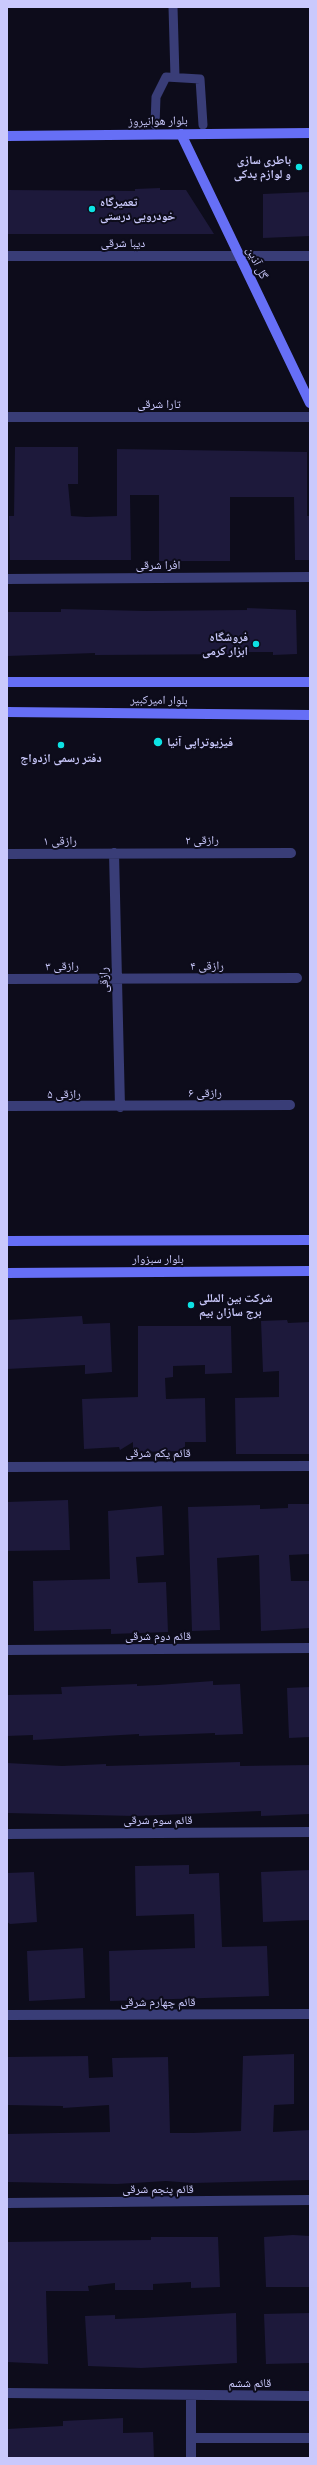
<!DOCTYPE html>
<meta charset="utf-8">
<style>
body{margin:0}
#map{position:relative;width:317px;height:2465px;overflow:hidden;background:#0d0c1b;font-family:"Public Sans",sans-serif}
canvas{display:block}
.frame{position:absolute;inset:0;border:8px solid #cac9fc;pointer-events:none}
</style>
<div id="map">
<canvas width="317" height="2465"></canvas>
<div class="frame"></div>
</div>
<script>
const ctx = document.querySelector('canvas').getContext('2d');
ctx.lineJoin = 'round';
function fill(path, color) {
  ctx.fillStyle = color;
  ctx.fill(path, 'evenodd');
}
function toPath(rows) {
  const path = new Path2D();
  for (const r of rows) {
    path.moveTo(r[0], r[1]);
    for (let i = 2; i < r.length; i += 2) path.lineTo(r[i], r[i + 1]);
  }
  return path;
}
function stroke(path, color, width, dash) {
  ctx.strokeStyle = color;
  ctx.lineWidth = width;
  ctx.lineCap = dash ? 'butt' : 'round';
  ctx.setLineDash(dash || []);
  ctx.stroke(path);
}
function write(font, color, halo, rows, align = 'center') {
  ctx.font = font + ' "Public Sans","Noto Naskh Arabic",sans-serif';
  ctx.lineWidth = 4;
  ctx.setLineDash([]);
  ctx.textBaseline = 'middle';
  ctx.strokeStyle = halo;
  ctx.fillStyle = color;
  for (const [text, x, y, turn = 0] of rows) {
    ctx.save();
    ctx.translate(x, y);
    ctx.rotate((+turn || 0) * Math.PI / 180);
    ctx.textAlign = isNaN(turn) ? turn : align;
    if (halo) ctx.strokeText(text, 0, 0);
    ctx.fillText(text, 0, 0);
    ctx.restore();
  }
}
fill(toPath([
 [160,188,160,190,186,190,214,234,7,234,7,190,135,191,135,189],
 [310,192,310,236,263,238,263,194],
 [15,447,78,447,78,484,68,484,71,516,86,517,117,516,117,449,307,452,307,516,310,516,310,560,295,560,294,497,230,497,230,561,159,561,159,495,130,495,131,560,10,560,9,516,14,516],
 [247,608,296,610,297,654,273,655,273,652,246,652,246,654,95,655,95,653,7,656,7,612,61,612,61,609,145,611,247,610],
 [82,1316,83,1324,110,1323,112,1372,85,1374,85,1365,7,1369,7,1320],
 [287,1320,288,1323,310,1322,310,1454,236,1454,235,1398,279,1397,279,1371,263,1372,261,1321],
 [138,1326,231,1326,232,1373,205,1374,205,1365,173,1366,173,1377,165,1378,166,1399,205,1398,206,1442,185,1442,185,1451,133,1452,133,1442,120,1450,119,1447,84,1449,82,1399,138,1397],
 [68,1500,70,1550,7,1551,7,1502],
 [288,1504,310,1504,310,1554,289,1555,291,1581,310,1581,310,1628,261,1631,259,1555,217,1558,220,1630,192,1631,188,1507,260,1505,260,1509,288,1508],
 [162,1506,164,1555,136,1557,138,1583,166,1582,168,1632,111,1634,111,1629,34,1631,33,1581,110,1579,108,1511],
 [213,1681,213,1685,240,1684,243,1734,215,1735,215,1733,139,1736,139,1734,33,1740,33,1735,7,1736,7,1695,62,1694,61,1687,137,1684,137,1686,158,1685],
 [310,1687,310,1737,289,1738,287,1688],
 [240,1762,240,1766,310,1765,310,1814,261,1816,261,1811,135,1816,7,1813,7,1763,62,1766,106,1764,106,1766],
 [189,1865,189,1874,219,1873,222,1947,267,1946,269,1996,110,2001,109,1951,195,1948,194,1914,136,1916,135,1866],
 [310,1870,310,1920,263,1922,261,1872],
 [34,1872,37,1922,10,1924,7,1922,7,1873],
 [83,1948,85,1998,29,2001,27,1951],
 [294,2054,294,2104,274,2105,273,2132,310,2130,310,2180,193,2183,166,2181,117,2184,7,2182,7,2134,110,2132,109,2105,63,2108,63,2106,7,2105,7,2057,88,2056,89,2078,113,2077,112,2058,168,2057,170,2133,193,2133,241,2131,243,2056],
 [293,2235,310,2236,310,2287,266,2287,264,2237],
 [151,2237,218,2237,220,2287,191,2288,191,2282,153,2284,153,2290,115,2290,115,2283,88,2286,89,2291,46,2291,48,2364,7,2362,7,2242,151,2240],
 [236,2313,237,2363,141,2368,88,2366,85,2316,115,2315,115,2319,143,2318],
 [310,2313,310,2363,266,2364,264,2314],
 [123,2418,123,2433,153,2432,154,2458,7,2458,7,2429,63,2426,63,2421]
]), '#1d193b');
stroke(toPath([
 [173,7,175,77],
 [155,125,156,97,166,77,200,79,203,125]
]), '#393d77', 9);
stroke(toPath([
 [7,256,310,256],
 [7,417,310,417],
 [7,579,310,577],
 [114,853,120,1107],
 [7,854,291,853],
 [7,979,297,978],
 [7,1106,290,1105],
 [7,1467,310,1466],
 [7,1650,310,1648],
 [7,1834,310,1832],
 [7,2015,310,2014],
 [7,2203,310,2200],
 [7,2393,310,2396],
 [191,2397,191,2458],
 [191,2438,310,2438]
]), '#393d77', 10);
stroke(toPath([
 [181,134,310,403],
 [7,136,310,133],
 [7,682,310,682],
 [7,712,310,715],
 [7,1241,310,1240],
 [7,1273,310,1271]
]), '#666ff6', 10);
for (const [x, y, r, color] of [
 [299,167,4,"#0de2e4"],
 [92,209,4,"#0de2e4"],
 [256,644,4,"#0de2e4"],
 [158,742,5,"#0de2e4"],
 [61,745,4,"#0de2e4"],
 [191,1305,4,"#0de2e4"]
]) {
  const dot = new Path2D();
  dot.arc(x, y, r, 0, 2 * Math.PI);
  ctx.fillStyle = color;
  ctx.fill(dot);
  stroke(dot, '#0d0c1b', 1.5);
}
write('12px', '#cac9fc', '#0d0c1b', [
 ["بلوار هوانیروز",158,121,-1],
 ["دیبا شرقی",123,243],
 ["گل آذین",257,263,64],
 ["تارا شرقی",159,404],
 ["افرا شرقی",158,565],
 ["بلوار امیرکبیر",159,700,1],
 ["رازقی ۲",202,840],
 ["رازقی ۱",60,841,-1],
 ["رازقی ۳",62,966],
 ["رازقی ۴",207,966,-1],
 ["رازقی",104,980,-91],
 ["رازقی ۶",205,1093],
 ["رازقی ۵",64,1094],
 ["بلوار سبزوار",158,1259],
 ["قائم یکم شرقی",158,1453],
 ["قائم دوم شرقی",158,1636],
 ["قائم سوم شرقی",158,1820],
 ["قائم چهارم شرقی",158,2002],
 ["قائم پنجم شرقی",158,2189],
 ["قائم ششم",250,2383]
]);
write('bold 12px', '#cac9fc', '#0d0c1b', [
 ["باطری سازی",291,160,"right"],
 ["و لوازم یدکی",291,174,"right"],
 ["تعمیرگاه",100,202],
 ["خودرویی درستی",100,216],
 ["فروشگاه",248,637,"right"],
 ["ابزار کرمی",248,651,"right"],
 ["فیزیوتراپی آنیا",167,742],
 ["دفتر رسمی ازدواج",61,758,"center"],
 ["شرکت بین المللی",199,1298],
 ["برج سازان بیم",199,1312]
], 'left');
</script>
